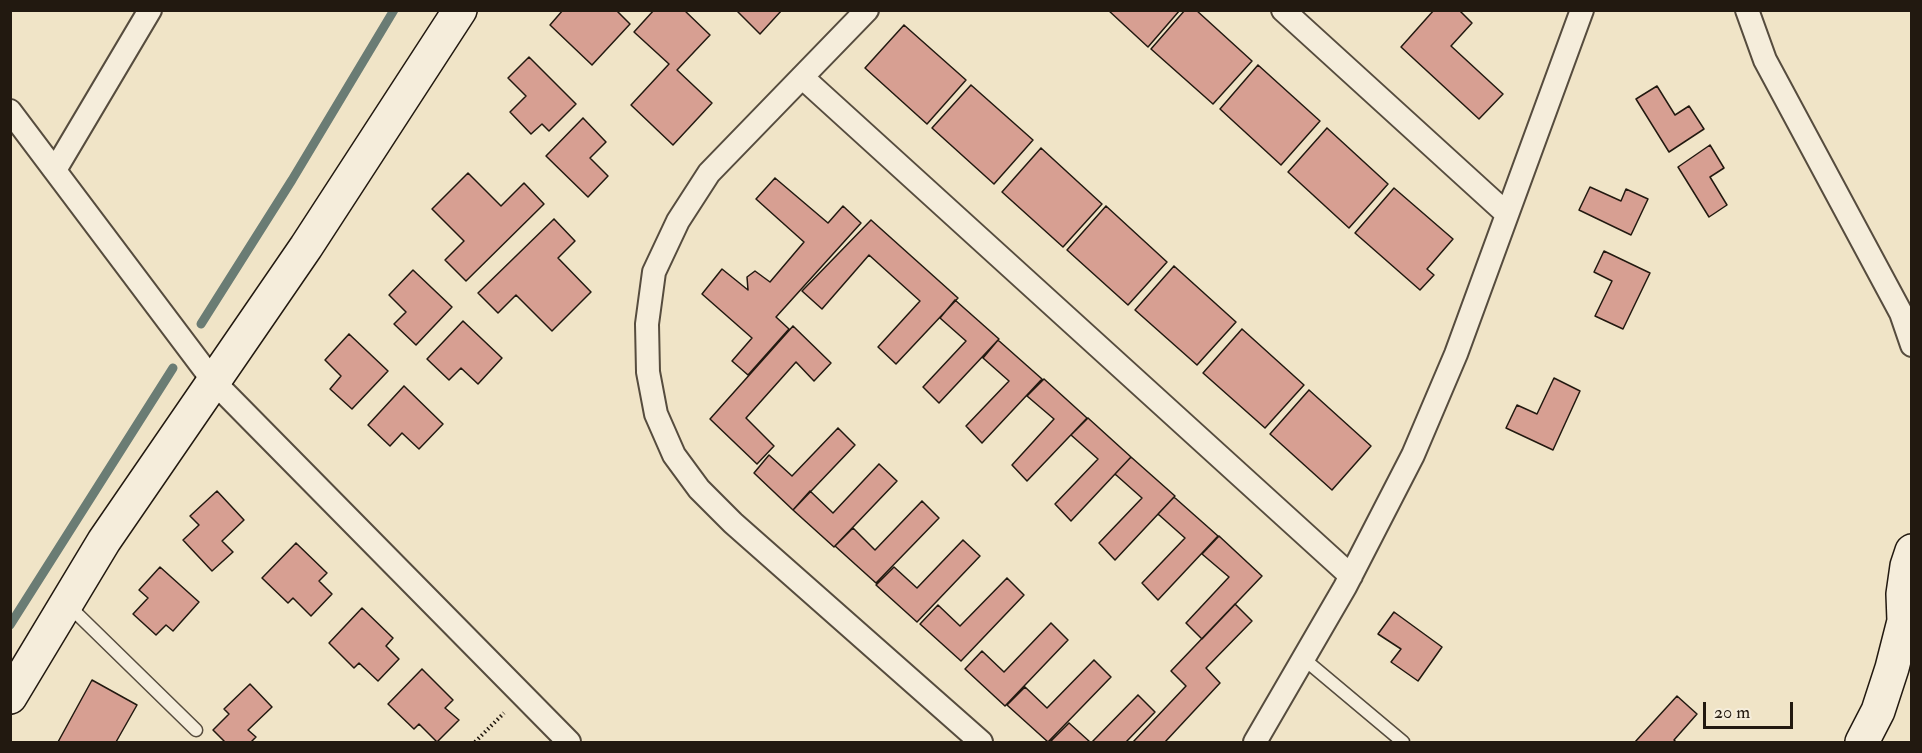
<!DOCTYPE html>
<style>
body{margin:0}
#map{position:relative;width:1922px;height:753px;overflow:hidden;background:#f0e4c7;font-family:"IM FELL Double Pica",serif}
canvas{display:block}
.frame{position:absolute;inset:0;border:12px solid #221910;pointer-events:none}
.scale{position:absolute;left:1703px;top:702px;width:90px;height:27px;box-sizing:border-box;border:3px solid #221910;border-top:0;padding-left:8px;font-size:18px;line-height:21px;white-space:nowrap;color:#221910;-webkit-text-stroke:4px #f5eddb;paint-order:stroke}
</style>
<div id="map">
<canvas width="1922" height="753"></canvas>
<div class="frame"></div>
<div class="scale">20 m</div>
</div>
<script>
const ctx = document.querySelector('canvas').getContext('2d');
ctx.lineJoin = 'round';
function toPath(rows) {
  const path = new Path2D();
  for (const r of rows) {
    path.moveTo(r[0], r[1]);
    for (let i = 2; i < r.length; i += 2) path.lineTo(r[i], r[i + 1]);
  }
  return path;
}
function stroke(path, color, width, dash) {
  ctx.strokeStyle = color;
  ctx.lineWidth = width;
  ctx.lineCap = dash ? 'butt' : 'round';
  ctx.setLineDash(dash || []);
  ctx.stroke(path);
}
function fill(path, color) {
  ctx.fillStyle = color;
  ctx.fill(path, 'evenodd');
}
stroke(toPath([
 [201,324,292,180,394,10],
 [10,625,173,368]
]), '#6a7c74', 9);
const building = toPath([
 [563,10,616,10,630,24,592,65,550,25,563,10],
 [654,10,684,10,710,35,677,70,712,103,673,145,631,105,669,64,634,32,654,10],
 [736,10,782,10,760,34,736,10],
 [1108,10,1180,10,1148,47,1108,10],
 [1185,10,1196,10,1252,61,1213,104,1151,49,1185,10],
 [1434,10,1459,10,1472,23,1451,46,1503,94,1479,119,1401,47,1434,10],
 [904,25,966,80,927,124,865,68,904,25],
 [529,57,576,104,549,131,542,124,531,134,510,112,526,96,508,78,529,57],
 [1258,65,1320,121,1281,165,1220,109,1258,65],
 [971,85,1033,140,994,184,932,128,971,85],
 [1657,86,1675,115,1689,106,1704,129,1669,152,1636,99,1657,86],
 [583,118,606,142,590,158,608,176,588,197,546,156,583,118],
 [1327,128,1388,184,1349,228,1288,172,1327,128],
 [1710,145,1724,168,1710,177,1727,205,1709,217,1678,167,1710,145],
 [1041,148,1102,204,1063,247,1002,192,1041,148],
 [468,173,501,206,524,183,544,204,466,281,445,260,464,241,432,209,468,173],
 [775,178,828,223,843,206,861,223,776,317,789,329,748,375,732,361,752,338,702,294,722,269,748,290,747,277,755,271,770,282,804,242,756,199,775,178],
 [1590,187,1621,201,1626,189,1648,199,1631,235,1579,210,1590,187],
 [1394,188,1453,239,1427,269,1434,275,1420,290,1355,233,1394,188],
 [1106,206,1167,262,1128,305,1067,250,1106,206],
 [554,219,575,241,558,258,591,292,552,331,516,295,498,313,478,293,554,219],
 [871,220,958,298,896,364,878,347,920,301,869,255,822,309,802,291,871,220],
 [1604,251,1650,273,1623,329,1595,316,1612,281,1594,272,1604,251],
 [1174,266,1236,322,1197,365,1135,310,1174,266],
 [413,270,452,307,416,345,394,324,406,312,389,295,413,270],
 [955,300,999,339,939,403,923,387,966,341,940,318,955,300],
 [463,321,502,358,478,384,461,368,449,380,427,359,463,321],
 [793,326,831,363,814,381,796,362,746,418,774,446,757,464,710,419,793,326],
 [1242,329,1304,385,1265,428,1203,373,1242,329],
 [349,334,388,371,352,409,330,389,341,376,325,360,349,334],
 [998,340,1042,379,982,443,966,426,1009,381,983,358,998,340],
 [1554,378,1580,391,1553,450,1506,428,1517,405,1537,414,1554,378],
 [1044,379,1087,418,1027,481,1012,465,1054,419,1027,396,1044,379],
 [404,386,443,424,419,449,402,433,390,446,368,425,404,386],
 [1309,390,1371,446,1332,490,1270,434,1309,390],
 [1088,418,1131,457,1071,521,1055,504,1098,459,1071,435,1088,418],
 [838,428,855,445,793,510,754,473,769,455,792,476,838,428],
 [1131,457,1175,496,1115,560,1099,543,1142,498,1115,474,1131,457],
 [879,464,897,481,834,547,793,510,810,491,833,513,879,464],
 [217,491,244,520,222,541,233,552,212,571,183,540,199,525,190,516,217,491],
 [1174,497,1218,536,1158,600,1142,583,1185,538,1158,514,1174,497],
 [922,501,939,518,876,583,835,546,853,528,875,550,922,501],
 [1219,536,1262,576,1202,639,1186,623,1229,577,1202,554,1219,536],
 [963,540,980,556,917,622,876,585,894,567,917,588,963,540],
 [296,543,327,573,319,581,332,594,311,616,293,598,288,603,262,578,296,543],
 [160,567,199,602,173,631,166,625,156,635,133,614,148,598,139,590,160,567],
 [1007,578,1024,595,961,661,920,624,938,605,960,626,1007,578],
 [1235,604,1252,621,1206,668,1220,683,1165,742,1133,742,1186,686,1171,671,1235,604],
 [362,608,393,638,386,646,399,659,378,681,359,663,354,668,329,643,362,608],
 [1394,612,1442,647,1418,681,1391,662,1401,649,1378,634,1394,612],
 [1051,623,1068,640,1005,706,965,669,982,651,1004,672,1051,623],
 [1094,660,1111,677,1048,742,1007,705,1025,687,1047,708,1094,660],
 [422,669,453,700,445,708,459,720,437,742,419,724,414,729,388,704,422,669],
 [92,680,137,705,116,742,58,742,92,680],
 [250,684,272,707,248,730,256,737,251,742,225,742,213,730,229,714,224,709,250,684],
 [1138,695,1155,712,1126,742,1092,742,1138,695],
 [1677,696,1697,714,1674,740,1676,742,1635,742,1677,696],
 [1069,723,1090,742,1053,742,1051,741,1069,723]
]);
fill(building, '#d79f92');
stroke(building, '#221910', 1.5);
const lane = toPath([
 [68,605,196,730],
 [1304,659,1403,742]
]);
const street = toPath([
 [867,10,709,173,678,221,654,272,647,324,648,372,656,414,674,455,699,489,733,523,981,742],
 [1283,10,1507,214],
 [1747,10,1765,60,1901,313,1912,345],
 [802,77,1351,576],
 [10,111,214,382,569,742],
 [55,170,150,10],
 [1255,742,1345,587,1413,455,1456,354,1582,10]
]);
const secondary = toPath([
 [1908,643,1904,621,1903,594,1907,566,1912,551],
 [10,697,104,541,306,247,460,10],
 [1862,742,1878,711,1892,668,1904,621]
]);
stroke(lane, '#564c3e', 15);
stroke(street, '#564c3e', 26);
stroke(secondary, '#221910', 36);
stroke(toPath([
 [475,742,504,713]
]), '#221910', 4, [1.5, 3]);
stroke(lane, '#f5eddb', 12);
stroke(street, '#f5eddb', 22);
stroke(secondary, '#f5eddb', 33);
</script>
